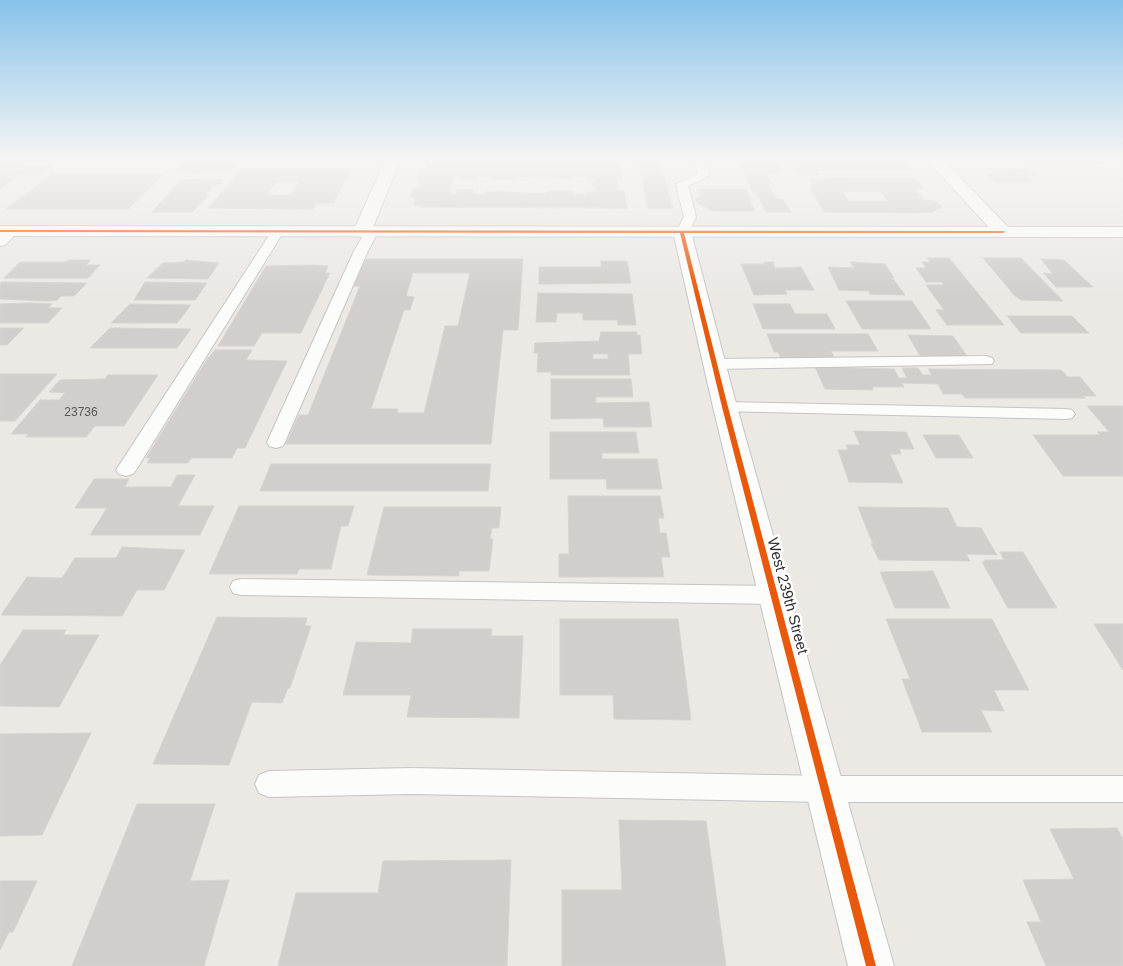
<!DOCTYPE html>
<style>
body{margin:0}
canvas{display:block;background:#ece8e4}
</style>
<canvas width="1123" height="966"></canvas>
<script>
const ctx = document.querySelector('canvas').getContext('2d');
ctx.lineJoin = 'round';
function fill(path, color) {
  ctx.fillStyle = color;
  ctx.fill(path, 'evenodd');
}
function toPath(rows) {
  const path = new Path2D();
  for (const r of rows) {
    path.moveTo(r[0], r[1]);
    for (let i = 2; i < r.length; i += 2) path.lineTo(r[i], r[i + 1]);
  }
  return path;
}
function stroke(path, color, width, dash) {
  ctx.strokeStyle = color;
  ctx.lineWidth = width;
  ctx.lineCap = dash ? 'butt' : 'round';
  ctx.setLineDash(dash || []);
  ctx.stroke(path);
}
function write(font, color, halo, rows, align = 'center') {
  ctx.font = font + ' Helvetica,sans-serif';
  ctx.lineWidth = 5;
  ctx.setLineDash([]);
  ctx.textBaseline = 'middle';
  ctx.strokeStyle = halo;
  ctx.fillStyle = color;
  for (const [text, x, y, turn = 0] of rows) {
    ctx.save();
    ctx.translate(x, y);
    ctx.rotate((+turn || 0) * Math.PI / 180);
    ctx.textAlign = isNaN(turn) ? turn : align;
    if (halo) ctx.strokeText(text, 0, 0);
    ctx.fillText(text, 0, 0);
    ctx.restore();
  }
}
const building = toPath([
 [30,158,85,158,81,161,26,161,30,158],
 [439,158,496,158,496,161,438,160,439,158],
 [508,158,562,158,562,160,508,160,508,158],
 [787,158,804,158,806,163,907,163,913,170,816,170,820,175,799,175,787,158],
 [808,158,879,158,882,162,810,162,808,158],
 [1020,158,1097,160,1101,163,1024,162,1020,158],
 [239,163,232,172,176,173,178,171,173,171,181,164,239,163],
 [427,164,620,164,622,179,617,179,619,191,624,191,627,208,419,207,420,205,414,205,415,197,410,197,414,188,418,188,421,182,416,182,419,173,423,173,427,164],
 [454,176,461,176,461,180,477,180,478,176,490,176,489,179,517,179,518,176,571,179,571,176,586,176,586,179,595,179,595,183,592,183,592,186,595,186,596,192,587,192,587,194,573,194,573,191,546,191,546,194,487,191,486,194,473,194,473,190,457,190,456,194,449,194,454,176],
 [639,164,661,164,673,208,648,208,639,164],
 [1,165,53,165,41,174,19,175,0,189,1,165],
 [741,165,779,165,783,171,766,173,772,184,768,184,777,199,783,199,791,212,766,212,756,192,753,192,741,165],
 [242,169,352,169,333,203,316,203,313,209,208,208,242,169],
 [277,182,299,182,290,195,266,195,277,182],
 [990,169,1029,170,1036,175,1025,175,1033,182,995,182,987,174,995,174,990,169],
 [52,174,164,174,128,209,6,209,52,174],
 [826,177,915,178,924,189,915,189,924,200,935,201,941,205,942,207,932,212,920,212,921,213,824,212,810,187,814,187,809,179,827,179,826,177],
 [842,191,880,191,888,201,849,201,842,191],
 [212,179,224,180,220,185,214,185,206,195,209,195,192,212,152,212,181,180,212,179],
 [698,189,746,189,755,211,713,211,697,203,695,198,701,198,698,189],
 [927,258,949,258,1004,325,947,325,936,310,944,310,926,285,944,285,942,282,926,282,916,268,926,268,922,262,930,262,927,258],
 [983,258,1021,258,1063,301,1021,300,1015,296,983,258],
 [365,259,523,259,518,330,503,330,491,444,286,444,299,415,308,415,360,286,354,286,365,259],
 [413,273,470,273,458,326,445,326,424,413,397,413,398,409,371,409,404,310,410,310,414,297,406,296,413,273],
 [1041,259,1064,260,1093,287,1056,287,1043,273,1053,274,1041,259],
 [68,260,91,260,86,265,100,265,88,278,4,278,20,262,66,262,68,260],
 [186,260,219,263,208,279,147,278,163,263,184,262,186,260],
 [601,261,627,261,631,283,539,284,539,267,601,267,601,261],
 [764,262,773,262,775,268,801,267,814,290,785,290,787,294,754,295,741,264,764,264,764,262],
 [851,262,885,264,894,278,891,278,894,280,905,295,870,294,869,291,839,290,828,267,854,268,851,262],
 [311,265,328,266,325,273,330,273,301,333,262,333,254,346,218,346,266,266,311,265],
 [2,282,87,283,74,296,61,296,57,300,46,301,0,299,0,284,2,282],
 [145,282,207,283,195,300,134,300,145,282],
 [538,293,632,294,636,325,618,325,617,320,583,320,583,313,557,313,556,322,536,322,538,293],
 [846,301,912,301,931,329,862,329,846,301],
 [30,303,52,304,48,308,62,308,48,323,0,323,0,304,30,303],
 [130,304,191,305,177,323,111,323,130,304],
 [753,304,790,304,795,314,827,314,835,329,763,329,753,304],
 [1007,316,1072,316,1089,333,1021,333,1007,316],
 [0,328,24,328,7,345,0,345,0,328],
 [110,328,191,329,177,348,90,348,110,328],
 [601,332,637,332,636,335,640,335,642,354,628,354,630,375,551,375,552,372,537,372,538,353,534,353,535,343,599,341,601,332],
 [593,354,608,354,608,359,593,359,593,354],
 [767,334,868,334,878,351,831,351,835,359,781,359,778,352,774,352,767,334],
 [908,335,953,336,967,356,920,356,908,335],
 [215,350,252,350,246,360,287,361,245,448,237,448,232,458,191,458,188,463,147,463,150,458,146,458,206,361,215,350],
 [815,367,894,369,899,378,907,378,902,368,918,368,923,375,932,375,928,369,1061,370,1068,377,1080,377,1096,396,1083,396,1085,398,965,398,962,394,943,394,938,384,902,383,904,387,872,387,873,390,825,389,815,367],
 [0,374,57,374,15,421,0,421,0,374],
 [108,375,158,375,124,426,95,426,86,437,26,437,28,434,11,434,40,400,59,400,65,393,49,392,60,380,105,379,108,375],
 [551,379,631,379,633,397,596,397,596,403,649,402,652,427,604,427,603,418,551,419,551,379],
 [1087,406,1123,406,1123,476,1063,476,1033,435,1100,435,1097,432,1109,432,1087,406],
 [854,431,906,432,914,449,899,449,901,454,890,454,903,483,849,482,838,450,848,450,846,445,860,445,854,431],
 [550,432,636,432,639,453,602,453,602,459,657,459,662,489,607,489,606,479,550,479,550,432],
 [923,435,959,435,973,458,936,458,923,435],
 [271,464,491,464,488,491,260,491,271,464],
 [177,475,195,475,178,506,214,506,200,535,90,535,107,508,75,508,94,479,129,479,125,487,171,487,177,475],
 [568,496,660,496,664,518,658,518,660,533,666,533,670,557,661,557,664,577,559,577,559,554,569,554,568,496],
 [239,506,354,506,348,526,341,526,331,569,299,569,297,574,209,574,239,506],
 [384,507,501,507,499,528,492,528,490,539,493,539,489,571,459,571,459,576,367,575,384,507],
 [858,507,948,508,957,527,981,528,997,555,966,554,970,561,879,560,871,544,873,544,858,507],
 [122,547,185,550,164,590,137,590,122,616,1,615,27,577,62,578,75,558,116,558,122,547],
 [1000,552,1023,552,1057,608,1008,608,982,562,985,562,984,560,1004,560,1000,552],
 [933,571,950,608,895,608,880,572,933,571],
 [217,617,307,618,305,626,311,626,290,688,288,688,282,703,252,702,229,765,153,764,217,617],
 [560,619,678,619,691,720,614,719,613,695,560,695,560,619],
 [886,619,992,619,1029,690,994,690,1004,711,981,710,992,732,922,732,902,679,910,679,886,619],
 [1094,624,1123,624,1123,670,1094,624],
 [413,629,492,629,491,636,523,636,519,718,407,717,411,695,343,695,356,642,411,643,413,629],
 [23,630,66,630,63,635,99,635,59,707,0,706,0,665,23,630],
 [91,733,42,835,0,836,0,734,91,733],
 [137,804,215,804,190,881,229,880,204,966,72,966,137,804],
 [619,820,706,821,726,966,562,966,562,890,622,890,619,820],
 [1117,828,1123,839,1123,966,1046,966,1027,922,1041,922,1023,880,1074,879,1050,829,1117,828],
 [511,860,507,966,278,966,296,893,378,893,383,861,511,860],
 [0,881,37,881,13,932,9,932,0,950,0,881]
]);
fill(building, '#d1cecb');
stroke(building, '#d7d4d0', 1);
const lane = toPath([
 [693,158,703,158,710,175,688,186,696,217,687,235,682,236,676,232,684,217,676,184,698,174,693,158],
 [13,227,19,231,5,245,0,246,0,235,13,227],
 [278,227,284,231,136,470,133,474,126,476,119,474,116,470,272,231,278,227],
 [372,228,378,232,368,251,285,442,283,446,276,448,269,446,267,442,354,251,367,229,372,228],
 [986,356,992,358,994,361,992,364,714,369,708,368,706,364,708,360,714,359,986,356],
 [725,402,1066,409,1072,410,1075,414,1072,418,1066,419,719,411,716,407,719,403,725,402],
 [241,579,774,586,782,589,786,595,782,601,774,604,241,595,233,593,230,587,233,581,241,579],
 [411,768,824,776,1123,776,1123,802,824,802,411,794,269,797,259,793,255,784,259,775,269,771,411,768]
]);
const street = toPath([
 [386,158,401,158,371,232,368,236,362,237,356,236,353,232,386,158],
 [925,158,941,158,1009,228,1012,232,1009,236,1003,237,997,236,925,158],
 [682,227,688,228,691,232,737,407,894,966,848,966,713,407,673,232,676,228,682,227]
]);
const secondary = toPath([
 [0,226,1123,227,1123,237,0,236,0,226]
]);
stroke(lane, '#c5c4c5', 2);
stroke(street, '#c5c4c5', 2);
stroke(secondary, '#c5c4c5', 2);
fill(lane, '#fcfcfb');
fill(street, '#fcfcfb');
fill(secondary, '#fcfcfb');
fill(toPath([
 [0,230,1004,231,1005,232,1003,233,684,233,728,407,876,966,866,966,722,407,680,233,0,232,0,230]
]), '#e8590c');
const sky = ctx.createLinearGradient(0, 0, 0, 294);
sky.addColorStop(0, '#88c2ea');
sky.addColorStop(0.54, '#f6f5f3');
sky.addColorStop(1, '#f6f5f300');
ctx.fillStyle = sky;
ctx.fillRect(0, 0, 1123, 294);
write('12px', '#585857', null, [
 ["23736",81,413]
]);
write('15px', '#2e2e2e', '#fff', [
 ["West 239th Street",787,596,75]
]);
</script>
